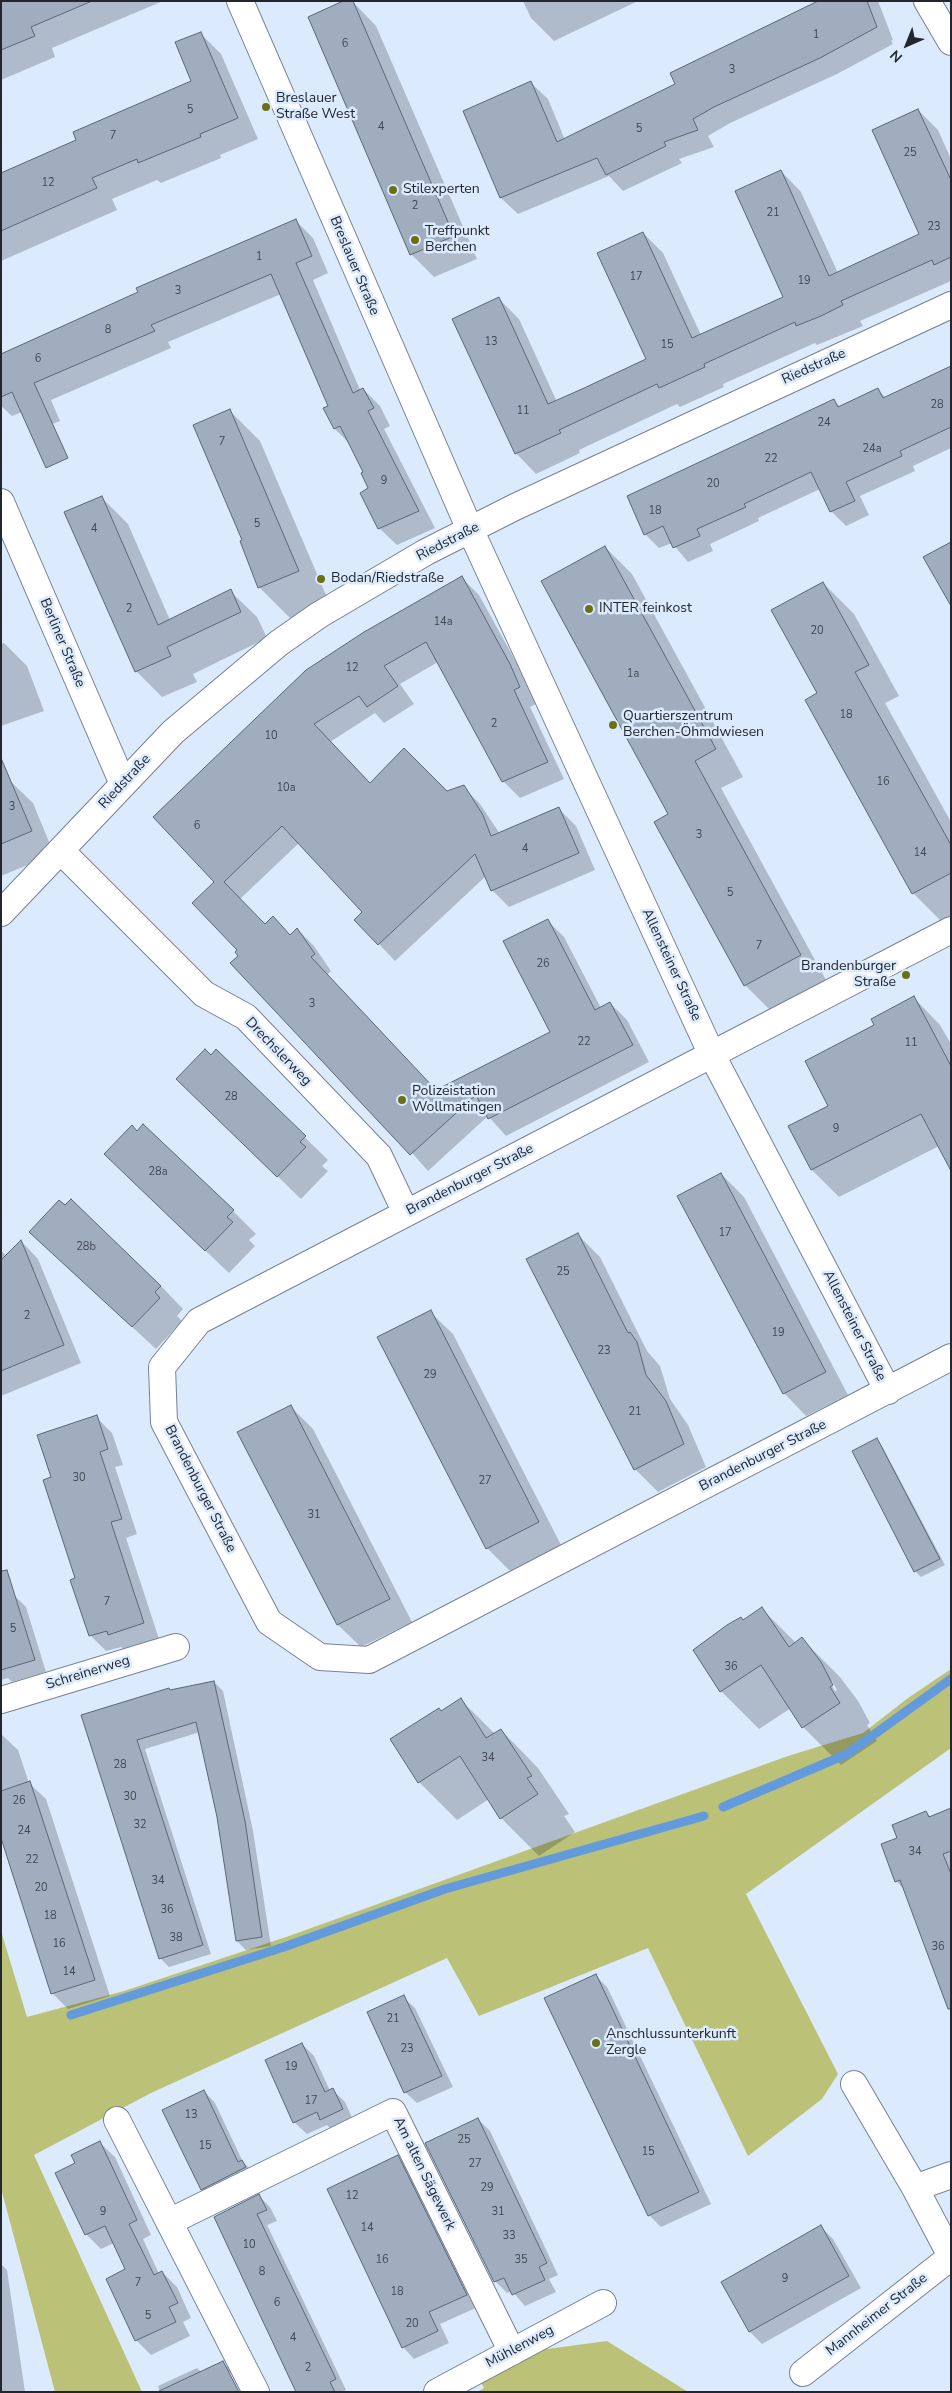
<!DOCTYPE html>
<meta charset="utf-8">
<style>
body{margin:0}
#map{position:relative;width:952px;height:2393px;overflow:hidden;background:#dbeafd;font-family:"Nunito Sans",sans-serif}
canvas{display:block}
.frame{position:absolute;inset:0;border:2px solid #22272e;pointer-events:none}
.north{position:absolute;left:882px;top:20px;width:50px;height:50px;-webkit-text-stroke:4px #dbeafd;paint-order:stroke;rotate:224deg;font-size:14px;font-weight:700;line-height:20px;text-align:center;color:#22272e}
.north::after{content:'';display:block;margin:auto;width:18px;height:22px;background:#22272e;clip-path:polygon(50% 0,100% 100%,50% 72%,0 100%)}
</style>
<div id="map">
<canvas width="952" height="2393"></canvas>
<div class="frame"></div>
<div class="north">N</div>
</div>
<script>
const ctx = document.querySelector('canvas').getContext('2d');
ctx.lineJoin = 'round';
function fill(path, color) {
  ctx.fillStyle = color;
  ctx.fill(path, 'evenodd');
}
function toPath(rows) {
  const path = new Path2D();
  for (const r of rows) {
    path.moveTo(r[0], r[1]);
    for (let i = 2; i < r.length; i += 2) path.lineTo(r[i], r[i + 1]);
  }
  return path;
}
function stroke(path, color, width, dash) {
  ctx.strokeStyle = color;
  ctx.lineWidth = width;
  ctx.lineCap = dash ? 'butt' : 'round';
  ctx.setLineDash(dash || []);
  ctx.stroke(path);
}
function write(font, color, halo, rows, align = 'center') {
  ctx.font = font + ' "Nunito Sans",sans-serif';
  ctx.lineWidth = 5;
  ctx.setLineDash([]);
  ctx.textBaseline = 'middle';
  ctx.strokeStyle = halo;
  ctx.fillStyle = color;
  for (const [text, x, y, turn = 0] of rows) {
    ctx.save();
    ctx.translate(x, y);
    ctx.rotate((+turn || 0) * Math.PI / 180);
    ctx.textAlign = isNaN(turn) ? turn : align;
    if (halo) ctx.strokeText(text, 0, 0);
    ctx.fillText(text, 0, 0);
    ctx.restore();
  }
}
fill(toPath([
 [951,1669,951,1748,746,1894,838,2074,822,2099,748,2156,648,1948,479,2016,447,1958,151,2093,34,2155,142,2392,55,2392,1,2188,1,1931,27,2017,124,1991,289,1936,788,1756,863,1733,908,1698],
 [607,2341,688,2392,479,2391,484,2388,480,2380,532,2351]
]), '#bbc278');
fill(toPath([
 [1,1,163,1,52,48,55,57,1,80],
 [523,1,638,1,554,41,531,18],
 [821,1,878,1,893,40,891,41,893,44,837,74,730,123,708,136,714,147,679,159,682,163,623,191,609,176,518,214,501,198,464,112,531,83,548,99,565,140,677,84],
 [353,2,376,26,477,259,434,277,411,254],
 [200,33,221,54,258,139,220,155,221,158,161,183,157,180,112,199,117,210,1,261,1,174,78,141,193,82],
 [918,110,938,130,951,159,951,281,860,321,863,326,817,345,815,343,723,384,724,387,680,407,677,404,579,450,580,453,536,474,516,453,499,299,519,319,557,402,647,359,643,233,663,253,701,335,785,298,781,171,801,192,838,273,921,235],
 [296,221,313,238,328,273,313,280,360,390,363,389,380,406,390,426,384,429,435,528,397,545,379,528,365,472,351,445,335,429,325,409,330,406,281,294,168,342,171,348,51,400,60,421,39,429,22,412,12,416,1,406,1,355],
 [951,367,951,448,913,466,915,471,860,496,869,515,846,526,832,512,820,489,758,518,759,521,710,544,713,551,688,562,672,543,659,548,645,534,834,400,840,407,878,390,886,398],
 [229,410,260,441,329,602,290,618,259,587,244,541],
 [101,497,128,524,170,620,230,591,257,617,267,638,193,674,197,682,162,697,136,671],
 [605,547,632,574,743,777,721,788,827,982,772,1012,745,985,670,815],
 [462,578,479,595,527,682,536,704,530,707,564,779,520,798,503,781,438,662,400,684,414,704,384,723,375,713,330,742,370,784,447,792,463,787,480,804,500,834,559,809,576,826,595,870,509,907,492,890,486,876,395,961,379,944,364,912,299,843,240,899,265,925,273,918,291,936,297,929,314,946,331,971,327,975,436,1091,551,1033,547,920,564,937,601,1008,610,1003,627,1020,649,1062,506,1136,488,1116,428,1171,239,956,216,882,155,817],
 [823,583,854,614,899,696,885,703,951,822,951,920,944,924,913,893,819,694],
 [4,643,27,666,44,711,1,726,1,644],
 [10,781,33,803,54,854,1,876,1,784],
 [914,998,940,1025,951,1044,951,1168,939,1146,839,1197,812,1170,790,1126,830,1106,875,1025],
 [216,1051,328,1160,322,1166,328,1171,301,1199,201,1102,211,1057],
 [721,1174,744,1197,848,1395,806,1416,784,1393],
 [128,1177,233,1211,256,1234,249,1240,255,1246,229,1273],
 [577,1234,600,1257,647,1351,660,1366,670,1399,688,1425,706,1467,658,1492,635,1469],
 [21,1241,38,1259,81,1363,1,1396,1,1251,7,1256],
 [53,1254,161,1286,183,1309,177,1316,182,1321,156,1349],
 [430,1312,453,1334,561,1545,510,1571,487,1548],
 [290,1406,313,1429,412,1622,361,1647,338,1625,239,1432],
 [96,1417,112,1433,123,1465,115,1467,137,1534,126,1538,159,1639,125,1650,121,1647,106,1651,90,1635,53,1478],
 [876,1440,882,1446,945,1565,921,1577,915,1571,853,1452],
 [14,1595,26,1607,46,1672,12,1682,8,1678,1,1680,1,1599],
 [762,1609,796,1643,802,1639,840,1677,858,1701,870,1723,867,1725,877,1741,841,1765,803,1727,791,1708,759,1729,721,1691,744,1621],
 [829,1681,832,1681,837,1690,835,1691],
 [214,1682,223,1691,253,1831,271,1946,246,1950,237,1941,218,1816,200,1732,145,1749,211,1954,169,1967,160,1958,82,1716,171,1691],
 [461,1700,495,1734,501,1730,538,1768,569,1814,564,1816,575,1832,539,1856,501,1818,489,1799,457,1820,419,1782,442,1713],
 [1,1734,18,1750,29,1783,46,1799,110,1996,68,2009,52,1993,1,1836],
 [951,1810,951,2010,905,1890,896,1881,899,1839,926,1813,931,1817],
 [595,1975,607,1987,711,2204,661,2227,649,2215],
 [403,1997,415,2008,453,2087,417,2103,405,2092],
 [302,2044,314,2056,330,2091,333,2090,345,2102,354,2122,333,2131,327,2125,307,2134,294,2122],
 [204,2091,215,2103,243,2162,253,2172,213,2200,202,2189],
 [478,2119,490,2131,558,2275,549,2279,556,2292,525,2306,512,2291,507,2293,495,2281],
 [100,2143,115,2157,151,2235,143,2239,159,2274,162,2272,177,2287,191,2318,183,2322,190,2336,151,2355,136,2340,127,2270,114,2243,101,2249,86,2234],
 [397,2157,409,2168,478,2307,440,2324,449,2343,414,2359,403,2347],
 [259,2196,270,2207,277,2221,267,2225,346,2390,343,2392,299,2392,215,2217],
 [821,2227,833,2239,861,2288,762,2344,750,2332,722,2283],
 [1,2264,7,2270,25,2392,1,2392],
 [223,2362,233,2373,243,2392,160,2392,158,2386,197,2368,201,2372],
 [228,2373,231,2373,240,2391,238,2392]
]), '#0003');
stroke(toPath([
 [723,1807,847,1754,951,1679],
 [71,2015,284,1947,445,1889,704,1816]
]), '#639adc', 9);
const building = toPath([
 [1,1,92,1,31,27,35,36,1,50,1,1],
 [343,1,353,1,454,236,410,255,308,17,343,1],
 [818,1,867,1,877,27,820,58,714,107,693,119,698,130,664,142,666,146,606,175,597,158,500,198,463,111,531,81,557,142,675,84,670,73,818,1],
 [201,32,238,118,200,134,201,137,138,163,137,159,92,178,97,188,1,231,1,173,76,140,73,132,191,81,175,42,201,32],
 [918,109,951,180,951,257,934,265,932,260,841,301,843,305,821,316,796,326,795,322,704,364,705,367,659,388,657,384,559,430,561,433,515,454,452,319,499,297,548,404,582,389,646,359,597,253,643,232,692,338,783,297,735,191,781,170,829,276,919,234,872,130,918,109],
 [296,219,312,256,296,263,353,393,363,388,374,408,368,411,419,511,378,529,360,493,368,488,361,473,363,472,340,426,334,429,323,408,328,406,271,274,151,325,155,331,34,383,68,458,46,468,12,392,1,397,1,354,138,292,136,288,296,219],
 [951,366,951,427,900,451,902,456,846,482,855,501,830,512,811,472,744,504,746,507,697,529,700,536,673,548,663,526,644,535,627,496,834,399,838,407,878,388,883,398,951,366],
 [230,409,299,571,258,588,240,541,242,540,193,425,230,409],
 [102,496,158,625,231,589,241,612,167,647,171,656,135,672,64,512,102,496],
 [951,542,951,606,923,557,951,542],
 [605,546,716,749,695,761,801,955,744,986,654,822,668,814,541,581,605,546],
 [462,576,510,664,520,687,514,690,548,762,502,782,426,642,384,666,398,686,367,707,359,696,314,724,370,783,404,748,447,791,464,785,483,815,491,836,559,807,579,853,491,891,475,854,378,945,354,920,362,912,282,826,224,882,265,924,273,916,290,935,297,928,315,954,311,957,436,1090,550,1032,503,941,548,919,595,1010,610,1002,633,1045,488,1119,476,1095,410,1155,230,963,238,956,235,952,237,950,192,903,214,882,153,817,306,670,364,632,462,576],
 [823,582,869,665,855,672,951,845,951,873,912,894,805,700,817,693,771,610,823,582],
 [1,758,32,831,1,844,1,758],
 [914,996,951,1066,951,1171,921,1114,811,1170,788,1126,828,1106,805,1061,874,1025,871,1019,914,996],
 [205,1049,211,1055,216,1049,306,1136,300,1142,306,1147,277,1177,176,1079,205,1049],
 [143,1124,234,1210,227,1217,233,1222,205,1251,104,1154,132,1125,137,1131,143,1124],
 [721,1173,826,1372,783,1394,677,1196,721,1173],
 [71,1199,161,1286,155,1292,160,1298,132,1327,29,1232,59,1200,65,1205,71,1199],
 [578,1233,628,1333,630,1332,637,1342,646,1375,666,1401,684,1444,634,1470,526,1259,578,1233],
 [21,1240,64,1345,1,1371,1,1260,21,1240],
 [431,1310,539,1522,486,1549,377,1337,431,1310],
 [291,1405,390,1599,337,1625,237,1432,291,1405],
 [97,1415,108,1449,100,1452,122,1519,111,1522,144,1623,108,1635,107,1631,89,1636,70,1580,75,1578,43,1480,51,1477,37,1435,97,1415],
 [877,1438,940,1559,914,1572,852,1451,877,1438],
 [7,1570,35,1660,1,1670,1,1571,7,1570],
 [762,1607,789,1647,802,1637,821,1662,833,1685,830,1687,840,1703,802,1728,761,1665,720,1692,693,1650,727,1625,741,1617,743,1620,762,1607],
 [214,1681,245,1821,262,1937,236,1941,217,1817,196,1722,137,1740,203,1945,159,1959,81,1715,169,1688,170,1690,214,1681],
 [461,1698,486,1738,501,1729,532,1776,527,1778,538,1794,500,1819,460,1756,418,1783,390,1739,439,1708,441,1711,461,1698],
 [30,1781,95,1980,51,1994,1,1838,1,1791,30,1781],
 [951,1808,951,1851,943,1854,951,1874,951,2009,948,2009,900,1880,895,1882,881,1844,897,1838,892,1825,926,1811,929,1817,951,1808],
 [596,1974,699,2192,648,2216,544,1998,596,1974],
 [404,1995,442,2076,404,2093,367,2012,404,1995],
 [302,2043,325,2092,333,2088,343,2109,320,2120,317,2112,293,2123,265,2060,302,2043],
 [204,2090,238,2162,242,2160,246,2167,201,2190,162,2110,204,2090],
 [478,2118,547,2263,539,2267,545,2280,512,2295,504,2278,494,2282,425,2143,478,2118],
 [100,2141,137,2220,129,2224,154,2275,162,2271,178,2303,169,2307,176,2322,135,2341,106,2279,125,2269,105,2226,85,2235,55,2173,75,2163,71,2155,100,2141],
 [398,2155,467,2295,429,2312,438,2331,402,2348,327,2189,398,2155],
 [259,2194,267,2210,257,2214,336,2379,330,2382,335,2392,296,2392,214,2217,259,2194],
 [821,2225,849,2276,749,2332,721,2282,821,2225],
 [223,2361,239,2392,157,2392,223,2361]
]);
fill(building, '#9fadbf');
stroke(building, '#5a6777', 1);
const minor = toPath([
 [240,1,464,516,712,1055,888,1391],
 [927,1,951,42],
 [1,502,123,784],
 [61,851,204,994,246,1017,379,1156,406,1213],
 [1,913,173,732,279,643,319,615,426,552,515,507,951,305],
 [951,930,199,1321,162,1367,164,1422,269,1622,320,1657,369,1660,951,1357],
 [1,1700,176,1647],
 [854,2084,915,2188,951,2256],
 [117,2120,256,2392],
 [915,2188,951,2175],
 [169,2222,393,2112,512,2352],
 [803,2373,951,2257],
 [437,2392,603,2303]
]);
stroke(minor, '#758293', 28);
stroke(minor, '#fff', 26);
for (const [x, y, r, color] of [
 [266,107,5,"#6b7016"],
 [393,190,5,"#6b7016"],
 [415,240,5,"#6b7016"],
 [321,579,5,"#6b7016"],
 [589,609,5,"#6b7016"],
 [613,725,5,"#6b7016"],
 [906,975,5,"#6b7016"],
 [402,1100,5,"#6b7016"],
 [596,2043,5,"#6b7016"]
]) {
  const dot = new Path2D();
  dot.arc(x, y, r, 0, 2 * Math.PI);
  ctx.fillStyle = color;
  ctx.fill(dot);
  stroke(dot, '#dbeafd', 2);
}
write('11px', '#414852', null, [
 ["1",816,35],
 ["6",345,44],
 ["3",732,70],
 ["5",190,110],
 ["4",381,127],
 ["5",639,129],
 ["7",113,136],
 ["25",910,153],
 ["12",48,183],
 ["2",415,206],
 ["21",773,213],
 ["23",934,227],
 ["1",259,257],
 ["17",636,277],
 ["19",804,281],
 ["3",178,291],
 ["8",108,330],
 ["13",491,342],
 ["15",667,345],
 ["6",38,359],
 ["28",937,405],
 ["11",523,411],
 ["24",824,423],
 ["7",222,442],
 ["24a",872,449],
 ["22",771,459],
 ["9",384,481],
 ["20",713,484],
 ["18",655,511],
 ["5",257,524],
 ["4",94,529],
 ["2",129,609],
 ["14a",443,622],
 ["20",817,631],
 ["12",352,668],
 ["1a",633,674],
 ["18",846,715],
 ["2",494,724],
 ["10",271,736],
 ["16",883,782],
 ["10a",286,788],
 ["3",12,807],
 ["6",197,826],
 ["3",699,835],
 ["4",525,849],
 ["14",920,853],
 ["5",730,893],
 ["7",759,946],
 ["26",543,964],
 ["3",312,1004],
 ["22",584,1042],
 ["11",911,1043],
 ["28",231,1097],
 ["9",836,1129],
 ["28a",158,1172],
 ["17",725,1233],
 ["28b",86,1247],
 ["25",563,1272],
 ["2",27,1316],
 ["19",778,1333],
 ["23",604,1351],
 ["29",430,1375],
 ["21",635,1412],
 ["30",79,1478],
 ["27",485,1481],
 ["31",314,1515],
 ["7",107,1602],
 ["5",13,1629],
 ["36",731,1667],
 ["34",488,1758],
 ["28",120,1765],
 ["30",130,1797],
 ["26",19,1801],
 ["32",140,1825],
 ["24",24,1831],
 ["34",915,1852],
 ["22",32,1860],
 ["34",158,1881],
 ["20",41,1888],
 ["36",167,1910],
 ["18",50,1916],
 ["38",176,1938],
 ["16",59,1944],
 ["36",938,1947],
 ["14",69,1972],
 ["21",393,2019],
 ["23",407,2049],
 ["19",291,2067],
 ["17",311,2101],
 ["13",191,2115],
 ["25",464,2140],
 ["15",205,2146],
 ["15",648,2152],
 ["27",475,2164],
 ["29",487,2188],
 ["12",352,2196],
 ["9",103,2212],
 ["31",498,2212],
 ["14",367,2228],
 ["33",509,2236],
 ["10",249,2245],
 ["16",382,2260],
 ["35",521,2260],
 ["8",262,2272],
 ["9",785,2279],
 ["7",138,2283],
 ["18",397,2292],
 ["6",277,2303],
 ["5",148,2316],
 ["20",412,2324],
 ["4",293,2338],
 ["2",308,2368]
]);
write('14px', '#22272e', '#dbeafd', [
 ["Breslauer",276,99],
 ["Straße West",276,115],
 ["Stilexperten",403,190],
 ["Treffpunkt",425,232],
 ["Berchen",425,248],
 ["Bodan/Riedstraße",331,579],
 ["INTER feinkost",599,609],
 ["Quartierszentrum",623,717],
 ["Berchen-Öhmdwiesen",623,733],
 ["Brandenburger",896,967,"right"],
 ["Straße",896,983,"right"],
 ["Polizeistation",412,1092],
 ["Wollmatingen",412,1108],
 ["Anschlussunterkunft",606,2035],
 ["Zergle",606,2051]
], 'left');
write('14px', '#22272e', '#dbeafd', [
 ["Breslauer Straße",354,266,67],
 ["Riedstraße",814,367,-24],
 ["Riedstraße",448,542,-27],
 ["Berliner Straße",62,643,67],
 ["Riedstraße",125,782,-47],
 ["Allensteiner Straße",671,965,65],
 ["Drechslerweg",278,1052,46],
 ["Brandenburger Straße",470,1180,-27],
 ["Allensteiner Straße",854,1326,63],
 ["Brandenburger Straße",763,1456,-27],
 ["Brandenburger Straße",200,1489,63],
 ["Schreinerweg",88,1673,-17],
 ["Am alten Sägewerk",424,2174,64],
 ["Mannheimer Straße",877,2315,-38],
 ["Mühlenweg",520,2347,-28]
]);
</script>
